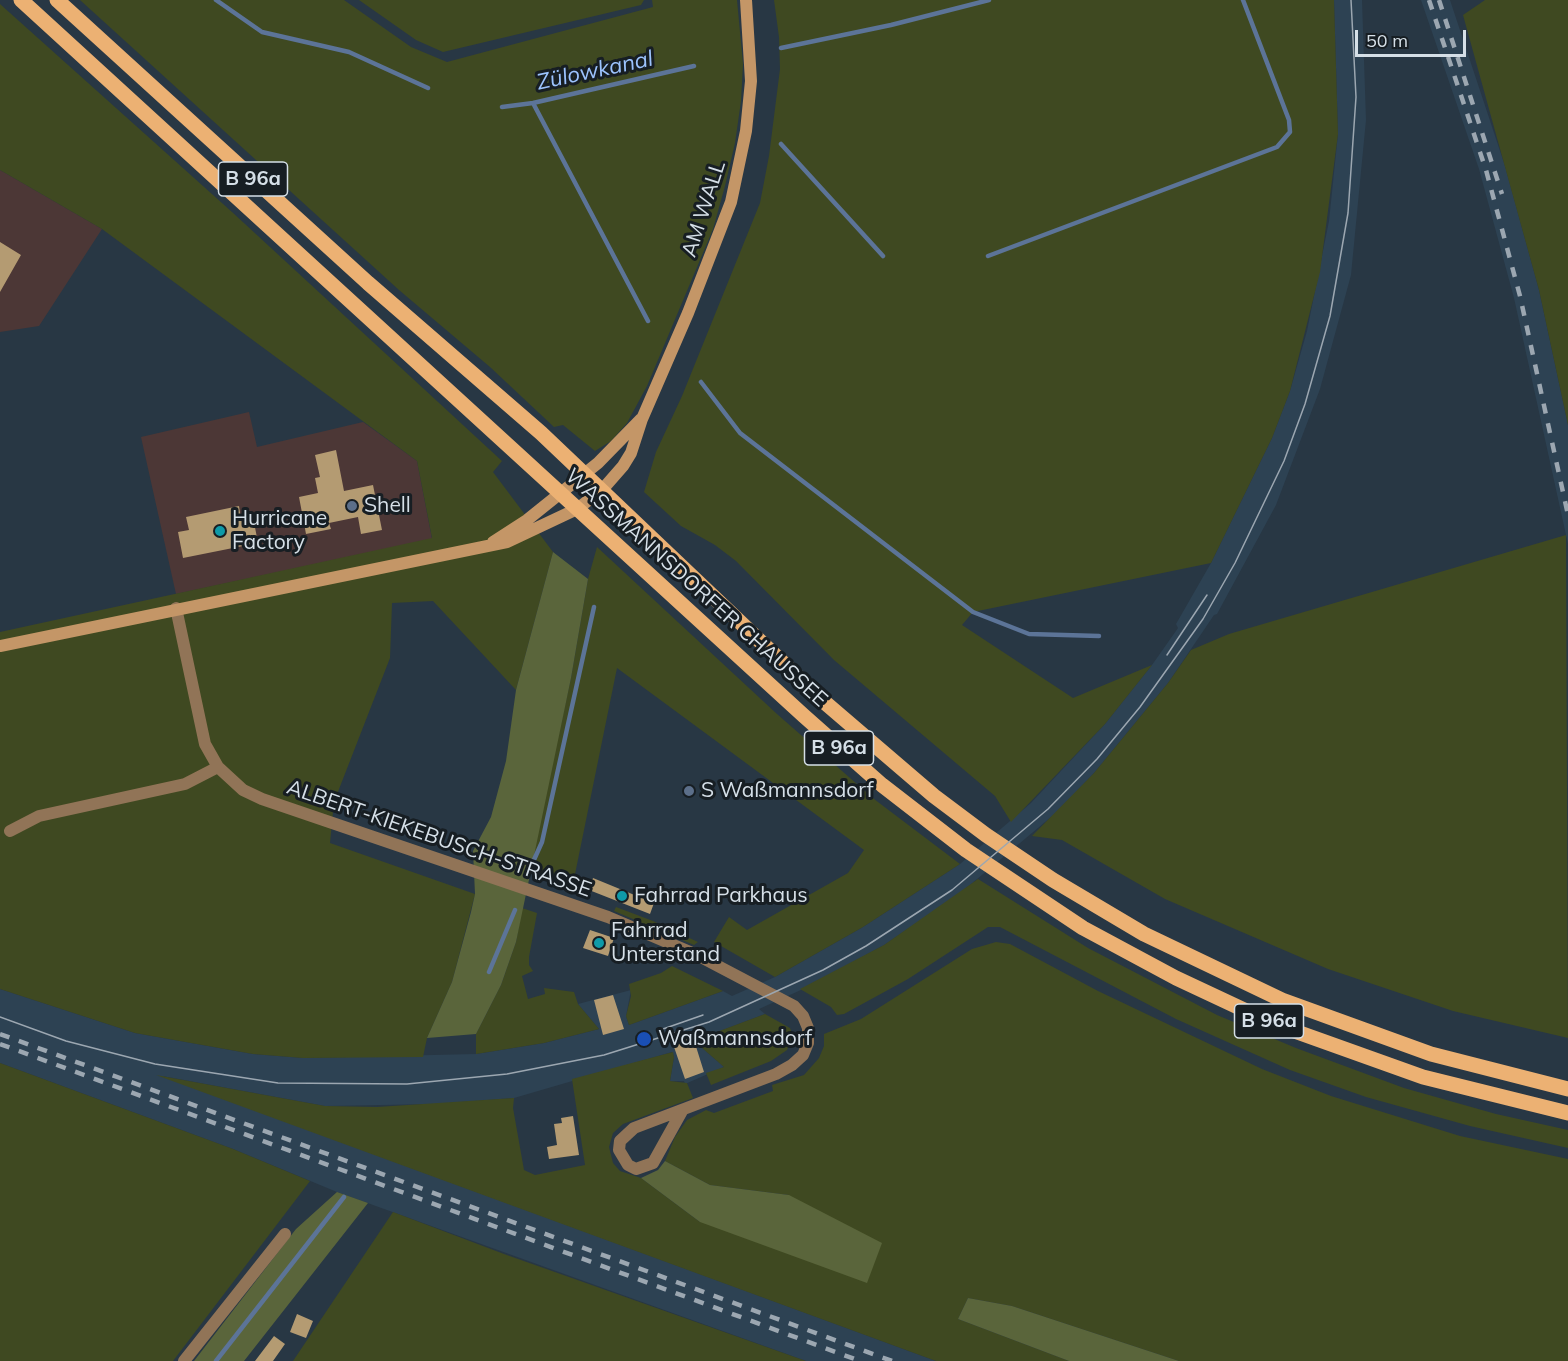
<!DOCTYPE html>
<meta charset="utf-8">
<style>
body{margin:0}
#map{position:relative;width:1568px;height:1361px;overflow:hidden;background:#283744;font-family:Mulish,sans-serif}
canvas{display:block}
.scale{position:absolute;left:1355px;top:30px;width:111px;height:27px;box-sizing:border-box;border:3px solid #d5dfe7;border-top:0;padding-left:8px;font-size:18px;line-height:21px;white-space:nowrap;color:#d5dfe7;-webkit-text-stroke:4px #171e23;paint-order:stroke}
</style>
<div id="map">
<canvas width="1568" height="1361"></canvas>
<div class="scale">50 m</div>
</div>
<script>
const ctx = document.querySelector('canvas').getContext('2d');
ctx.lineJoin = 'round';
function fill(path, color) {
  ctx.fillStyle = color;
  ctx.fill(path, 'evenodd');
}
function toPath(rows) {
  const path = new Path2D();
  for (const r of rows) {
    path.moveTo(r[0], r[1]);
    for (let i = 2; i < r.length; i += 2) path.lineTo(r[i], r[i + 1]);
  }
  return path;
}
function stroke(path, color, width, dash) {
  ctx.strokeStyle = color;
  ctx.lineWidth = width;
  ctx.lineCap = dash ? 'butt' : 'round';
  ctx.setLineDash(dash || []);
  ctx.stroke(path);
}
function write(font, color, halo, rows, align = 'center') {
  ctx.font = font + ' Mulish,sans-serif';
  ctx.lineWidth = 6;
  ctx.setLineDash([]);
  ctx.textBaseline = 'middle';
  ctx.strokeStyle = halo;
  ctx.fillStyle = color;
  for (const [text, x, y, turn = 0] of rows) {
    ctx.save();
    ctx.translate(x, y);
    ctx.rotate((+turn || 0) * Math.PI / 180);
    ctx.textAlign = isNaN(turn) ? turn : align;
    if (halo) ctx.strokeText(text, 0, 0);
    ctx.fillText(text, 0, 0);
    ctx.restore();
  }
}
fill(toPath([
 [0,170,102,229,39,326,0,332],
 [249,412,257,447,363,422,417,461,432,539,176,594,141,437]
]), '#4c3736');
fill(toPath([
 [1334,0,1362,0,1366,120,1351,275,1320,389,1276,505,1217,614,1214,615,1168,683,1094,773,1057,812,958,895,884,945,814,984,759,1009,765,1014,699,1039,701,1047,724,1067,685,1084,684,1081,670,1081,674,1057,672,1052,514,1098,436,1104,325,1106,162,1076,936,1361,806,1361,337,1192,233,1149,0,1063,0,989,135,1033,253,1054,303,1058,476,1054,544,1043,599,1029,578,1004,631,990,626,1016,629,1025,723,991,732,996,775,977,863,927,960,864,1031,803,1105,724,1152,665,1178,628,1176,624,1211,563,1272,438,1290,391,1307,331,1329,221,1338,134],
 [1421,0,1450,0,1505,166,1539,290,1568,425,1568,544,1514,298,1479,169]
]), '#2d4253');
fill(toPath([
 [80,0,344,0,411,47,447,62,653,7,652,0,737,0,743,64,741,101,735,143,725,186,713,229,647,386,627,423,611,441,595,451,563,425,554,427,490,367,399,290],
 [359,0,644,0,641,5,443,52,416,40],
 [774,0,1334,0,1338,134,1320,272,1290,391,1272,438,1211,563,973,612,962,625,1073,698,1152,665,1105,724,1011,822,995,796,834,660,736,561,715,545,681,526,644,492,656,452,682,396,760,203,769,156,780,69,779,37],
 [1485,0,1568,0,1568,425,1539,290,1463,15],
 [0,4,232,212,502,461,493,472,553,552,516,690,433,601,392,603,390,658,334,802,330,843,475,894,452,982,427,1038,423,1057,303,1058,253,1054,135,1033,0,989,0,632,432,538,417,461,102,229,0,170],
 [1566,535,1568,1038,1453,1011,1328,969,1165,899,1062,840,1032,836,1094,773,1168,683,1191,650,1229,634],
 [597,547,777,714,874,799,960,864,863,927,775,977,714,942,729,917,747,930,848,873,864,850,617,668,573,884,529,869,571,678,588,579],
 [978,879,1088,948,1217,1015,1296,1048,1404,1088,1496,1114,1568,1130,1568,1148,1470,1126,1366,1097,1290,1070,1176,1019,1000,927,988,927,908,979,844,1014,837,1015,831,1007,800,989,884,945],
 [616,907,653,921,698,942,694,945,614,911],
 [522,908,537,913,529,957,529,965,533,971,522,976,528,999,545,994,544,988,574,992,578,1004,599,1029,544,1043,476,1054,476,1034,501,985,516,942],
 [996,942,1010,944,1098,991,1262,1069,1331,1096,1460,1136,1568,1159,1568,1361,1179,1361,1012,1306,968,1298,958,1319,1069,1361,936,1361,156,1075,325,1106,377,1107,514,1098,513,1108,524,1170,535,1175,585,1165,572,1079,673,1052,674,1057,670,1081,687,1083,693,1098,623,1124,613,1133,609,1147,613,1163,620,1171,641,1178,700,1222,789,1195,710,1185,665,1161,675,1137,687,1120,706,1110,714,1113,773,1091,772,1085,804,1075,819,1058,824,1046,824,1034,861,1019,972,949],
 [672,966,723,991,629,1025,626,1016,631,996,629,984,661,973],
 [765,1014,790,1028,793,1036,787,1050,771,1061,711,1085,706,1073,724,1067,701,1047,698,1039],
 [0,1063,233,1149,310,1181,173,1361,0,1361],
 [393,1212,504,1254,806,1361,293,1361]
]), '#3f4921');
fill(toPath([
 [553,552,588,579,571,678,516,942,501,985,476,1034,427,1038,452,982,471,912,475,894,473,851,491,817,506,761,516,690],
 [665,1161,710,1185,789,1195,882,1243,867,1283,700,1222,641,1178,658,1170],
 [337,1192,368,1203,244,1361,194,1361,296,1229],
 [968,1298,1012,1306,1179,1361,1069,1361,958,1319]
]), '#5a653b');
stroke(toPath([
 [216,0,262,32,349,52,428,88],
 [781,48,891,25,989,0],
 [533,103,648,321],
 [502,107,533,103,694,66],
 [781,144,883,256],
 [988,256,1277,147,1290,132,1289,120,1243,0],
 [701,382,740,433,973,612,1029,634,1099,636],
 [533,862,542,842,594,607],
 [489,972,515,910],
 [216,1361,344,1197]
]), '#5c7498', 4.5);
fill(toPath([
 [0,242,21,255,0,292],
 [336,450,344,491,373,485,382,530,361,534,358,517,329,523,331,529,306,534,299,497,318,493,315,478,320,477,315,455],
 [239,506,241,519,253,517,258,543,183,558,178,532,189,530,186,517],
 [593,878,654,903,650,914,589,890],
 [590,930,614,938,608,956,583,948],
 [613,995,624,1029,603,1035,594,1000],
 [693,1037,704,1072,685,1079,673,1044],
 [573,1116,579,1155,549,1159,547,1147,557,1145,554,1124,562,1123,561,1118],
 [297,1314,313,1321,306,1338,290,1332],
 [274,1336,285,1344,273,1361,255,1361]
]), '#b49b72');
stroke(toPath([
 [176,608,205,744,218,767,243,790,262,799,608,917,697,955,794,1006,803,1016,808,1028,808,1043,803,1055,792,1065,776,1074,634,1128,620,1141,619,1150,628,1165,636,1169,653,1163,682,1111],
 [10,831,39,816,185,784,218,767],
 [184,1361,285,1234]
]), '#917457', 12);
stroke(toPath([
 [493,542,527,520,598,463,641,419],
 [0,646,507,542,577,509,602,490,623,466,631,453,642,419,688,313,731,202,746,131,751,81,746,0]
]), '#c49667', 12);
stroke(toPath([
 [21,0,804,716,882,785,966,850,1083,928,1176,978,1272,1023,1423,1077,1568,1113],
 [57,0,368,283,541,433,822,700,934,796,986,835,1053,880,1144,934,1282,1000,1431,1054,1568,1089]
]), '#ecb173', 15);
stroke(toPath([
 [1167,655,1207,595],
 [0,1017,66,1041,155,1064,278,1083,407,1084,507,1074,604,1055,709,1022,823,970,866,946,952,890,1048,809,1097,759,1140,707,1203,619,1235,563,1284,461,1305,404,1330,316,1348,213,1356,97,1351,0],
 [663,1029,703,1015]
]), '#9ca7b1', 1.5);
stroke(toPath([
 [1429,0,1486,170,1520,296,1568,515],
 [1439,0,1502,194],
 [0,1034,892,1361],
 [0,1044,860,1361]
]), '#9ca7b1', 4.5, [10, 10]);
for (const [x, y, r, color] of [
 [352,506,6,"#5c6f8a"],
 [220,531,6,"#0f9aa8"],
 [689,791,6,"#5c6f8a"],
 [622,896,6,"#0f9aa8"],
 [599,943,6,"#0f9aa8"],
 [644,1039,8,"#1a4fb4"]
]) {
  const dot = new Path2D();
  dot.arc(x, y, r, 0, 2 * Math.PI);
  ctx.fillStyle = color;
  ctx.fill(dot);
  stroke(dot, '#171e23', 2);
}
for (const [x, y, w] of [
 [253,179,69],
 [839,748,69],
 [1269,1021,69]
]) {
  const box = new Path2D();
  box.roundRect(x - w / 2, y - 17, w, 34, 4.5);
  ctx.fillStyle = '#171e23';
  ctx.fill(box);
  stroke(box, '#d5dfe7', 1.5);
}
write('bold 20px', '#d5dfe7', null, [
 ["B 96a",253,179],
 ["B 96a",839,748],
 ["B 96a",1269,1021]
]);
write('21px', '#d5dfe7', '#171e23', [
 ["AM WALL",704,209,-72],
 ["WASSMANNSDORFER CHAUSSEE",696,588,42],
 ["ALBERT-KIEKEBUSCH-STRASSE",439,839,19]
]);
write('21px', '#d5dfe7', '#171e23', [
 ["Shell",364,506],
 ["Hurricane",232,519],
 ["Factory",232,543],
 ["S Waßmannsdorf",701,791],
 ["Fahrrad Parkhaus",634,896],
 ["Fahrrad",611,931],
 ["Unterstand",611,955],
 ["Waßmannsdorf",658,1039]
], 'left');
write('italic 22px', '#9cc3fd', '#171e23', [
 ["Zülowkanal",595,71,-12]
]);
</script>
